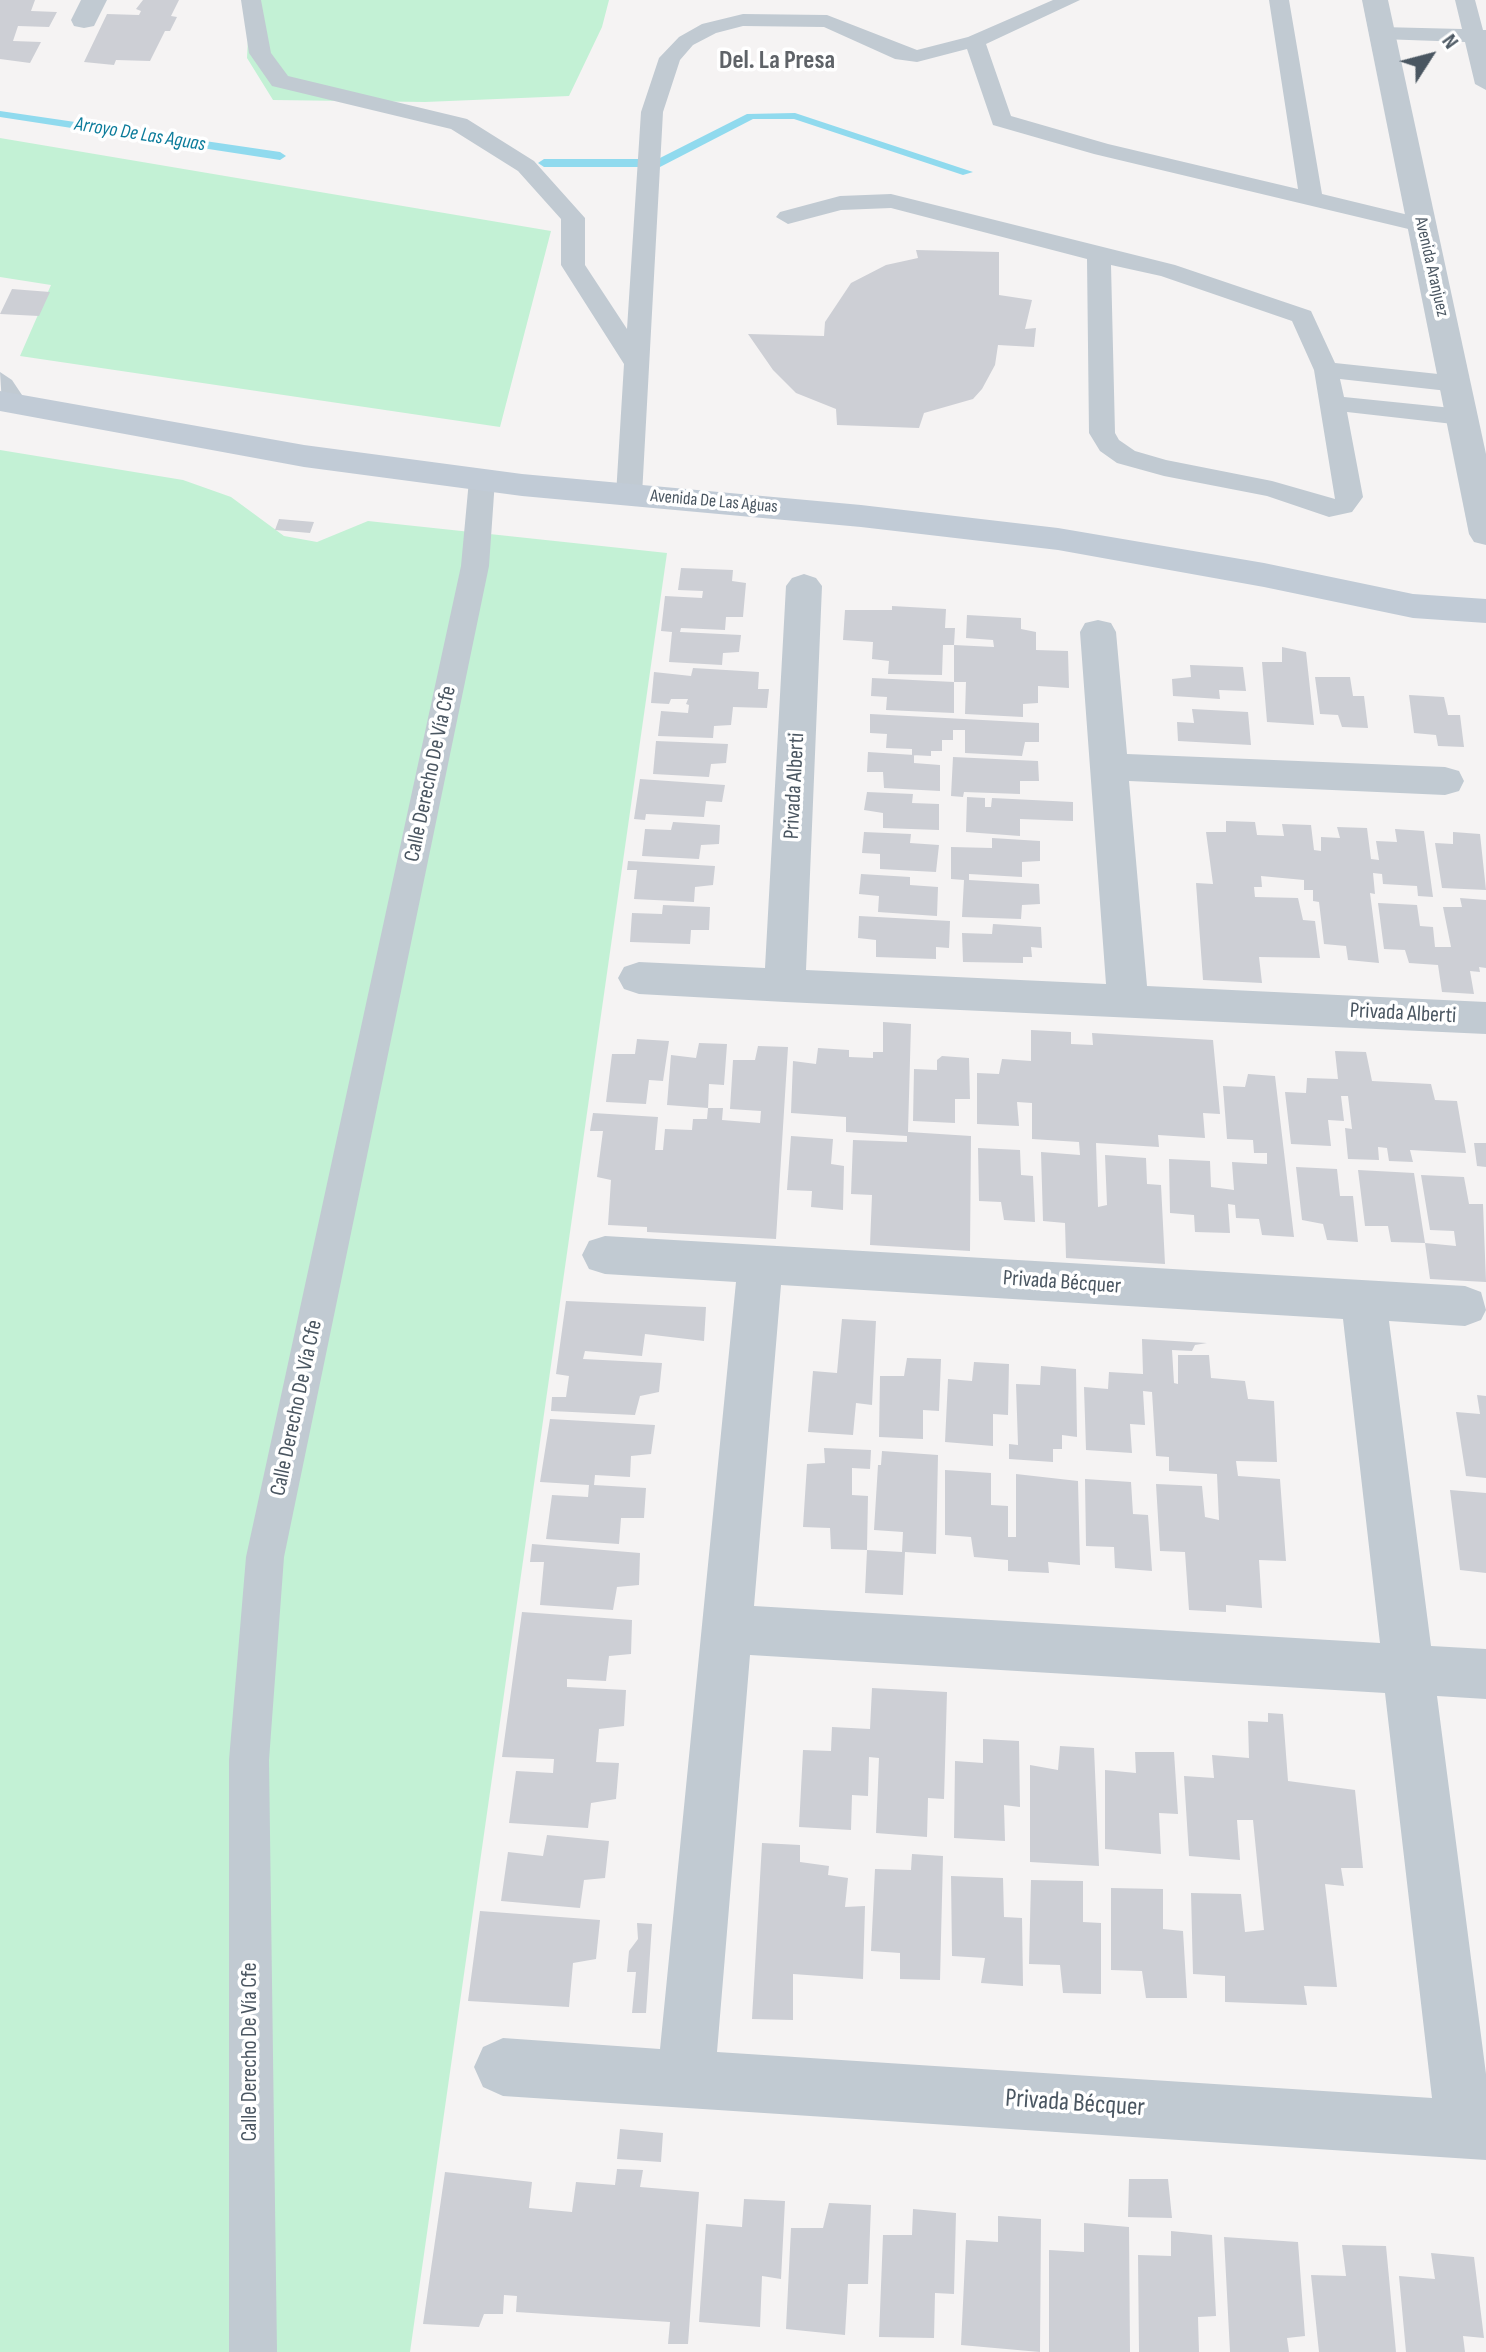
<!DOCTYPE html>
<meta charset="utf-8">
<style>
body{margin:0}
#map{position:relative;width:1486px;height:2352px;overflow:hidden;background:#f5f3f3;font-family:"Sofia Sans Condensed",sans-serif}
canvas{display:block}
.north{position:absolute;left:1390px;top:16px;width:80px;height:80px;-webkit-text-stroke:6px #fff;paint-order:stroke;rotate:54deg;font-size:22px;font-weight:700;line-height:32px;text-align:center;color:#4a5661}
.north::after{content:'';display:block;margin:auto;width:28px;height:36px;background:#4a5661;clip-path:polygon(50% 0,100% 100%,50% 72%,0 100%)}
</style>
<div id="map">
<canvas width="1486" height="2352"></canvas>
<div class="north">N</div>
</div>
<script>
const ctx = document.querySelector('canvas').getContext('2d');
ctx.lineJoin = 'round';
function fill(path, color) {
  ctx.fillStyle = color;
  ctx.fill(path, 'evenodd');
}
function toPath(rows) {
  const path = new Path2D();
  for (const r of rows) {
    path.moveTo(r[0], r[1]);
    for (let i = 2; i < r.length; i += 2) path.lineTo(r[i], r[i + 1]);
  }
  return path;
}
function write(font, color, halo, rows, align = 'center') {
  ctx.font = font + ' "Sofia Sans Condensed",sans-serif';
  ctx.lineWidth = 7;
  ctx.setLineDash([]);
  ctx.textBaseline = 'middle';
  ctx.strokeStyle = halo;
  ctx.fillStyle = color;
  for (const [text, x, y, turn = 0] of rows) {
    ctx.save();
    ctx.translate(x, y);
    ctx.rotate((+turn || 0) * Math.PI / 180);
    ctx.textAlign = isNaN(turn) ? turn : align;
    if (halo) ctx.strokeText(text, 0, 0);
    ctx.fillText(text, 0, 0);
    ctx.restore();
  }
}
fill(toPath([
 [250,0,609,0,602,27,569,96,425,102,273,100,247,58],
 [0,138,551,231,500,427,20,356,51,285,0,277],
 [0,450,183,480,231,497,284,536,317,542,368,521,667,553,410,2352,0,2352]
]), '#c3f1d5');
fill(toPath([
 [0,111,280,152,286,156,280,160,0,117,0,111],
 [795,113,973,172,963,175,794,119,753,119,660,167,544,167,538,163,544,159,658,159,747,114,795,113]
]), '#90daee');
fill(toPath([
 [0,0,35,0,31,11,57,12,49,27,18,26,13,41,41,42,30,63,0,59],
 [143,0,179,0,171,16,177,17,170,31,165,31,150,61,116,60,114,65,84,62,107,14,139,15,141,11,136,9],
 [916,250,999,252,999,295,1032,300,1025,329,1036,328,1034,347,998,345,995,365,982,389,973,399,924,413,919,428,837,425,836,409,796,393,773,370,748,334,824,336,825,322,851,283,886,265,918,258],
 [12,289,50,292,39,316,0,314],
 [279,519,314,522,310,533,275,530],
 [681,568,733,570,732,581,746,583,743,617,726,617,725,630,681,628,680,632,741,635,739,652,723,653,722,665,669,662,672,632,661,631,665,596,702,598,703,591,678,590],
 [892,606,946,609,945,628,955,628,954,645,943,645,942,675,888,674,889,661,872,659,873,642,843,640,845,610,892,610],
 [967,615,1021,618,1021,629,1036,632,1036,650,1068,651,1069,688,1038,686,1038,703,1023,704,1023,717,965,714,966,682,954,682,954,713,886,710,887,697,871,696,872,678,954,682,954,645,994,647,993,640,966,638],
 [1282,647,1306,652,1314,725,1267,722,1262,662,1282,662],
 [1190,665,1243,667,1246,691,1219,690,1220,699,1173,696,1172,679,1191,677],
 [693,668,759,672,758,689,769,689,767,708,733,707,731,725,714,726,713,738,658,736,661,711,688,713,689,705,686,704,688,699,671,699,669,704,651,703,654,672,691,676],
 [1315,677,1350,677,1353,696,1364,696,1368,728,1342,727,1338,715,1320,714],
 [1409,695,1444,697,1448,715,1460,715,1464,747,1438,746,1436,735,1414,733],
 [1192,709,1248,712,1251,745,1178,741,1177,722,1194,723],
 [870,714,1039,723,1039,742,1025,742,1022,756,965,753,965,730,953,730,953,740,942,740,942,751,931,751,931,756,912,755,912,749,886,748,887,734,870,733],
 [656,741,728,744,726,763,711,764,709,777,653,774],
 [868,752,914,755,914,763,940,765,940,791,884,788,883,772,867,772],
 [953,757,1038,761,1039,781,1020,781,1020,794,964,792,963,797,951,796],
 [640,779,725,785,722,802,706,801,704,817,646,814,645,820,634,819],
 [867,792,913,794,912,803,939,804,939,830,883,828,883,813,864,810],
 [967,797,985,798,985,807,991,807,992,798,1073,802,1073,821,1020,819,1020,836,966,832],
 [1226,821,1255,822,1257,835,1284,836,1282,824,1311,825,1314,850,1321,851,1321,837,1340,838,1337,827,1367,828,1371,859,1379,860,1376,841,1397,842,1395,829,1424,831,1433,897,1418,896,1417,886,1383,884,1382,874,1373,873,1375,894,1370,893,1379,963,1348,960,1346,946,1324,944,1319,902,1313,901,1313,890,1304,890,1304,880,1261,876,1262,887,1254,887,1255,897,1298,898,1303,920,1315,921,1320,958,1259,957,1262,983,1203,980,1196,883,1213,884,1206,832,1226,832],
 [673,822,720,825,719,844,701,845,699,859,642,856,645,829,671,830],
 [864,832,911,834,910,843,939,845,936,872,880,869,880,854,862,853],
 [1453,832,1480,834,1486,890,1442,888,1435,843,1453,844],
 [992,838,1040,841,1040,861,1022,862,1022,877,969,874,969,880,1039,884,1040,904,1022,905,1021,919,962,917,964,880,951,879,951,847,992,848],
 [628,861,715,866,713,885,695,887,694,902,634,899,637,870,627,870],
 [861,874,910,877,910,885,938,887,937,916,878,912,879,896,859,894],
 [1460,898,1486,900,1486,968,1479,967,1480,972,1470,971,1474,994,1442,992,1438,965,1409,963,1405,950,1384,949,1378,903,1417,905,1420,926,1433,927,1435,947,1451,947,1443,907,1462,907],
 [663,905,710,907,709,930,691,930,690,944,630,942,632,913,662,914],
 [859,916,950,921,949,948,936,947,936,959,876,957,876,940,858,938],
 [993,924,1041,927,1042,948,1031,947,1032,957,1023,957,1023,963,963,962,962,933,992,934],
 [883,1022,911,1024,908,1132,971,1136,970,1251,870,1245,872,1195,851,1194,853,1140,907,1142,907,1136,846,1132,846,1117,791,1113,793,1061,816,1064,818,1048,849,1050,849,1057,873,1058,873,1052,883,1052],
 [1031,1030,1071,1032,1071,1044,1093,1045,1092,1033,1213,1040,1220,1114,1203,1113,1205,1138,1158,1135,1159,1147,1096,1143,1098,1207,1107,1205,1105,1155,1146,1158,1147,1184,1161,1185,1165,1264,1066,1258,1065,1223,1043,1221,1041,1152,1080,1155,1079,1142,1032,1139,1032,1103,1017,1102,1019,1126,977,1124,977,1073,999,1074,1002,1059,1031,1061],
 [637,1039,669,1041,663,1081,649,1080,646,1104,606,1102,612,1054,635,1054],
 [699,1043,727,1044,724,1085,709,1084,708,1108,723,1108,722,1120,760,1123,761,1111,730,1109,733,1060,755,1060,758,1046,788,1047,776,1239,647,1232,647,1227,608,1225,611,1180,597,1177,603,1131,590,1131,593,1113,658,1117,655,1150,663,1150,665,1129,692,1130,693,1119,707,1119,708,1108,667,1105,671,1055,696,1058],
 [1335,1051,1366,1052,1372,1081,1431,1084,1435,1100,1457,1101,1466,1153,1410,1150,1413,1162,1389,1161,1387,1148,1378,1147,1379,1160,1348,1159,1345,1128,1352,1129,1348,1096,1341,1096,1344,1121,1328,1120,1331,1146,1291,1144,1285,1092,1306,1093,1307,1078,1338,1079],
 [942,1056,969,1058,970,1099,955,1099,955,1123,913,1121,914,1069,937,1070,937,1060],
 [1248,1074,1275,1076,1294,1237,1262,1235,1259,1219,1236,1218,1235,1205,1228,1204,1230,1233,1195,1232,1194,1215,1170,1213,1169,1159,1210,1161,1211,1187,1234,1190,1232,1162,1267,1164,1267,1153,1254,1153,1253,1140,1227,1139,1223,1086,1245,1087],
 [791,1136,833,1139,831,1164,844,1166,843,1210,811,1207,812,1191,787,1190],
 [1474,1143,1486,1143,1486,1167,1477,1166],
 [978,1148,1020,1150,1021,1175,1033,1176,1035,1222,1004,1220,1001,1202,979,1201],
 [1296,1167,1337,1169,1340,1196,1353,1196,1358,1242,1327,1240,1323,1224,1302,1220],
 [1358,1170,1414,1173,1425,1243,1391,1242,1388,1226,1365,1226],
 [1421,1175,1464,1177,1469,1204,1483,1204,1486,1282,1430,1279,1425,1243,1456,1246,1454,1231,1430,1230],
 [566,1301,706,1307,704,1341,645,1334,642,1356,585,1351,583,1359,662,1363,659,1392,640,1396,635,1415,551,1411,552,1397,566,1397,569,1376,556,1374],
 [842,1319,876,1321,872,1405,856,1403,853,1435,808,1432,813,1371,837,1373],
 [1142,1339,1207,1343,1195,1345,1192,1351,1172,1350,1174,1383,1178,1384,1178,1355,1209,1355,1211,1378,1245,1381,1248,1399,1274,1401,1277,1462,1236,1461,1238,1476,1280,1479,1286,1561,1259,1560,1262,1608,1226,1605,1226,1612,1189,1610,1185,1552,1160,1551,1156,1484,1202,1486,1205,1517,1219,1520,1217,1474,1169,1471,1169,1457,1156,1456,1152,1392,1143,1391,1145,1425,1130,1424,1132,1453,1086,1450,1084,1387,1108,1389,1109,1372,1143,1374],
 [907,1358,941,1359,939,1411,923,1410,923,1439,879,1437,880,1376,904,1376],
 [974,1362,1009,1364,1008,1415,993,1414,993,1446,945,1442,948,1379,972,1381],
 [1041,1366,1076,1369,1077,1437,1062,1435,1062,1449,1053,1449,1053,1462,1009,1459,1009,1444,1018,1445,1016,1384,1040,1385],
 [1477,1395,1486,1396,1486,1478,1466,1476,1456,1412,1480,1414],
 [550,1419,655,1425,651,1454,631,1456,630,1477,595,1475,594,1485,646,1488,644,1518,621,1518,619,1544,546,1539,552,1495,588,1497,589,1485,540,1482],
 [824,1448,871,1450,870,1469,852,1468,852,1495,868,1496,867,1550,902,1552,903,1532,874,1530,878,1465,881,1465,882,1451,938,1455,936,1554,905,1552,903,1595,865,1593,867,1550,831,1549,830,1528,803,1527,807,1464,825,1463],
 [945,1470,991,1473,991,1505,1008,1506,1008,1537,1016,1537,1016,1474,1078,1481,1080,1565,1048,1562,1049,1573,1008,1571,1008,1560,974,1557,971,1537,945,1535],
 [1085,1479,1131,1482,1133,1514,1148,1515,1152,1571,1115,1568,1114,1547,1086,1546],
 [1450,1490,1486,1493,1486,1573,1460,1570],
 [532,1544,640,1553,639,1585,617,1587,613,1610,540,1605,544,1562,530,1562],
 [522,1612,632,1620,631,1654,609,1656,606,1681,567,1679,567,1687,626,1690,624,1726,599,1729,596,1762,619,1763,616,1799,591,1803,588,1828,509,1823,516,1771,553,1773,554,1759,502,1757],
 [872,1688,947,1692,944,1799,928,1798,927,1837,876,1833,879,1758,869,1757,868,1796,852,1795,851,1830,799,1827,803,1750,831,1751,832,1727,870,1729],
 [1268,1713,1283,1714,1288,1781,1355,1790,1363,1868,1341,1868,1344,1886,1325,1884,1337,1987,1304,1986,1307,2005,1225,2002,1225,1976,1193,1974,1191,1893,1241,1894,1245,1932,1264,1930,1253,1820,1237,1820,1240,1860,1189,1856,1184,1776,1214,1778,1212,1755,1249,1758,1248,1721,1268,1722],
 [983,1739,1019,1741,1020,1807,1004,1805,1005,1841,954,1838,955,1761,983,1763],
 [1060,1746,1094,1748,1099,1866,1030,1862,1030,1765,1058,1770],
 [1135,1752,1174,1752,1178,1814,1159,1813,1161,1854,1105,1849,1105,1770,1136,1773],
 [547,1835,609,1841,605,1878,584,1880,580,1908,501,1901,508,1852,543,1856],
 [762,1843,800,1845,800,1862,829,1866,828,1875,848,1878,845,1907,865,1906,863,1979,793,1974,793,2020,752,2019],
 [912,1854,943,1856,940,1980,900,1979,900,1953,871,1951,875,1869,911,1870],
 [951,1876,1003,1878,1004,1917,1022,1918,1023,1986,981,1983,985,1958,952,1956],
 [1031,1880,1083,1881,1083,1922,1101,1923,1101,1994,1063,1993,1060,1965,1029,1964],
 [1111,1888,1163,1889,1163,1929,1183,1931,1187,1998,1146,1998,1142,1971,1111,1970],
 [480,1911,600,1920,596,1959,573,1963,569,2007,468,2001],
 [637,1923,652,1924,646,2013,632,2013,636,1972,627,1972,629,1951,638,1939],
 [620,2129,663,2133,661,2162,617,2159],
 [617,2169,643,2170,640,2187,699,2192,688,2344,668,2344,670,2322,516,2312,517,2296,504,2295,503,2314,484,2314,479,2327,423,2324,445,2172,532,2182,529,2208,572,2212,576,2182,615,2185],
 [1129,2179,1168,2179,1172,2218,1128,2217],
 [744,2199,785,2201,781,2279,762,2276,760,2327,699,2322,706,2224,742,2227],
 [829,2203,871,2205,868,2284,848,2284,845,2335,786,2329,791,2228,823,2228],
 [913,2209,956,2213,954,2294,935,2293,934,2338,879,2337,883,2235,912,2235],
 [998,2216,1041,2219,1040,2352,961,2345,966,2240,998,2242],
 [1084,2223,1129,2227,1130,2352,1049,2352,1049,2250,1084,2252],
 [1171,2231,1212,2235,1216,2316,1198,2317,1199,2352,1139,2352,1138,2255,1171,2256],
 [1224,2237,1298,2242,1305,2336,1287,2338,1289,2352,1230,2352],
 [1342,2245,1386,2246,1396,2352,1319,2352,1311,2275,1346,2276],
 [1431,2253,1474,2257,1484,2338,1463,2336,1465,2352,1406,2352,1399,2276,1435,2279]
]), '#cdcfd5');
fill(toPath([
 [241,0,261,0,271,53,288,76,467,119,534,161,585,218,585,265,627,329,641,112,659,58,679,37,702,24,743,14,827,15,917,50,968,37,1053,0,1080,0,986,44,1011,116,1108,144,1298,189,1269,0,1289,0,1322,194,1429,220,1433,225,1421,232,1094,154,993,125,967,49,917,62,895,59,824,27,743,26,716,33,693,45,680,60,663,112,642,495,638,501,629,503,620,501,616,495,624,364,561,265,561,219,518,171,451,129,272,86,249,53,241,0],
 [1455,0,1475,0,1483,30,1486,30,1486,90,1475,84,1465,42,1381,39,1370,33,1381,27,1462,29,1455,0],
 [891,194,1175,265,1311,311,1335,363,1457,376,1469,384,1457,392,1340,379,1344,397,1462,409,1475,417,1462,425,1347,412,1363,497,1352,512,1329,517,1267,496,1164,476,1117,463,1100,451,1089,433,1087,259,891,208,841,210,788,224,776,217,780,212,840,196,891,194],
 [1111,265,1161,276,1292,321,1314,370,1335,499,1272,481,1166,460,1135,451,1119,440,1115,433,1111,265],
 [0,372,12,380,28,404,24,409,15,412,2,404,0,372],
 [482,472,491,474,495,480,489,566,284,1557,269,1760,277,2352,229,2352,229,1760,246,1557,461,566,469,480,473,474,482,472]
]), '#c1cad2');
fill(toPath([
 [81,0,107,0,94,26,84,28,74,26,71,20,81,0],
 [804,574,816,578,822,586,806,970,1106,984,1080,632,1085,623,1098,620,1111,623,1116,632,1127,754,1445,767,1459,771,1464,781,1459,791,1445,795,1129,781,1147,986,1486,1002,1486,1034,785,1002,639,994,624,989,618,978,624,967,639,962,765,968,786,586,792,578,804,574],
 [605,1236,1465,1286,1481,1292,1486,1310,1481,1320,1465,1326,1389,1321,1431,1646,1486,1649,1486,1699,1437,1696,1486,2074,1486,2160,503,2096,483,2087,474,2067,483,2047,503,2038,660,2049,736,1282,605,1274,589,1269,582,1255,589,1241,605,1236],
 [781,1285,1343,1319,1380,1643,754,1606,781,1285],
 [750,1655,1385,1693,1432,2098,717,2052,750,1655]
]), '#c1cad2');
fill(toPath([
 [1362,0,1388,0,1486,454,1486,545,1474,542,1469,534,1362,0]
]), '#c1cad2');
fill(toPath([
 [0,391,304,445,522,474,861,505,1058,528,1264,563,1413,594,1486,599,1486,623,1413,618,1264,587,1058,550,861,527,522,496,304,467,0,411,0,391]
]), '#c1cbd6');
write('18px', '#4a5661', '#fff', [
 ["Avenida Aranjuez",1431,267,77],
 ["Avenida De Las Aguas",714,502,5]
]);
write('italic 20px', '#0c7c9b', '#fff', [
 ["Arroyo De Las Aguas",140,135,9]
]);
write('22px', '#4a5661', '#fff', [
 ["Calle Derecho De Vía Cfe",431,774,-78],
 ["Privada Alberti",795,786,-87],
 ["Privada Alberti",1403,1014,3],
 ["Privada Bécquer",1062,1283,4],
 ["Calle Derecho De Vía Cfe",297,1408,-78],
 ["Calle Derecho De Vía Cfe",250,2052,-90]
]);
write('bold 26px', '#5f6368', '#fff', [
 ["Del. La Presa",777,61]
]);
write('26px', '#4a5661', '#fff', [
 ["Privada Bécquer",1075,2104,4]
]);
</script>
